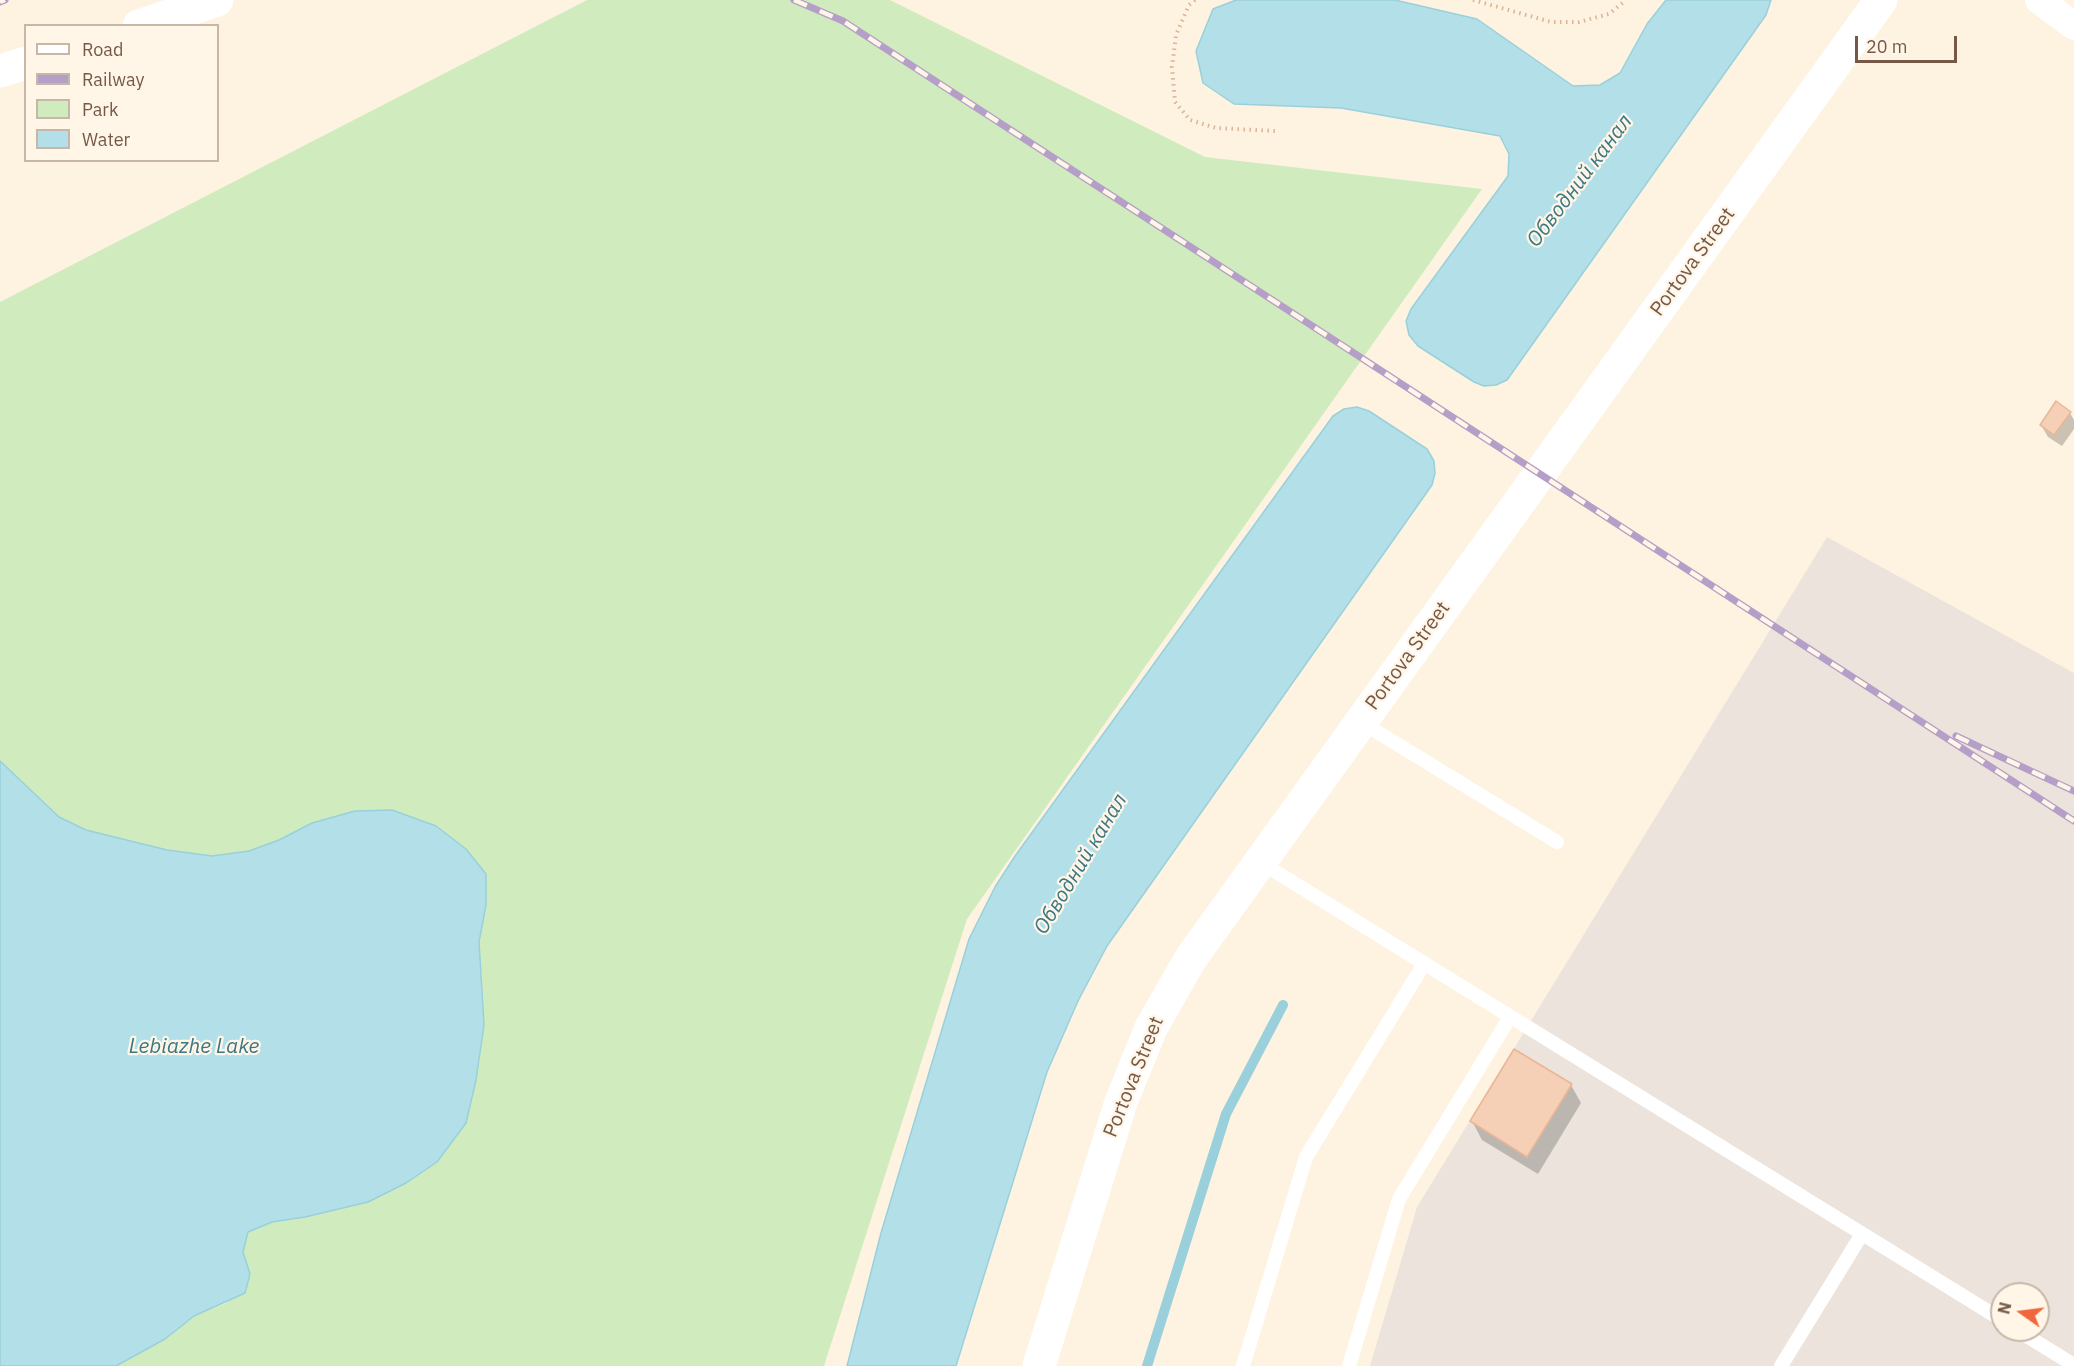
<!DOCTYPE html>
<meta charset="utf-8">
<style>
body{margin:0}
#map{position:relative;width:2074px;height:1366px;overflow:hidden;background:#fef3e0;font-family:"IBM Plex Sans",sans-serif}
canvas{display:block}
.legend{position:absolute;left:24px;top:24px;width:195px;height:138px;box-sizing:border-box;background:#fff6e8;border:2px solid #c8b7a7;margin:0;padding:8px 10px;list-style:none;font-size:18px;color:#765846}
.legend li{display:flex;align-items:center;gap:12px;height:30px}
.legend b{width:30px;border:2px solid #c8b7a7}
.north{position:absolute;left:1990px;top:1282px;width:60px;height:60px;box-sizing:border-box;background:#fff6e8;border:2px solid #c8b7a7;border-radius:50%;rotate:284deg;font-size:16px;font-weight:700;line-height:24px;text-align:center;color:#765846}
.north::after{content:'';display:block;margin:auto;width:21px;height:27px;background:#f1673c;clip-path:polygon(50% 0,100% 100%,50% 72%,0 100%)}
.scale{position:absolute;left:1855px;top:36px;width:102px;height:27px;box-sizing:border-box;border:3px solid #765846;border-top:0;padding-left:8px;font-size:18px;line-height:21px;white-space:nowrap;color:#765846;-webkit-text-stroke:4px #fff6e8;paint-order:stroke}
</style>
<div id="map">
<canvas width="2074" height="1366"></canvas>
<ul class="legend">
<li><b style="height:8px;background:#fff"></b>Road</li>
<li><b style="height:8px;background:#b59ec7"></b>Railway</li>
<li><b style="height:16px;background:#d0ecbe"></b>Park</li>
<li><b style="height:16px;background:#b3e0e8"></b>Water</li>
</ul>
<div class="north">N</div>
<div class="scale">20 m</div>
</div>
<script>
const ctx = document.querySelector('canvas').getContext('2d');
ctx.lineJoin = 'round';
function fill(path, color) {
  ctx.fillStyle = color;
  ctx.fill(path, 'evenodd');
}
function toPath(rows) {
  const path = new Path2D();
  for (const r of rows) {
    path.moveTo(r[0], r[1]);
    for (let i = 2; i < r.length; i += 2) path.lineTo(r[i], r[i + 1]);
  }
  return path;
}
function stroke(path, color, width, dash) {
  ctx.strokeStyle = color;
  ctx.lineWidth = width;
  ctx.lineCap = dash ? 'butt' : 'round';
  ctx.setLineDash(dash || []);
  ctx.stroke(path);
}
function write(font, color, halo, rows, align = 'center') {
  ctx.font = font + ' "IBM Plex Sans",sans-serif';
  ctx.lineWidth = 4.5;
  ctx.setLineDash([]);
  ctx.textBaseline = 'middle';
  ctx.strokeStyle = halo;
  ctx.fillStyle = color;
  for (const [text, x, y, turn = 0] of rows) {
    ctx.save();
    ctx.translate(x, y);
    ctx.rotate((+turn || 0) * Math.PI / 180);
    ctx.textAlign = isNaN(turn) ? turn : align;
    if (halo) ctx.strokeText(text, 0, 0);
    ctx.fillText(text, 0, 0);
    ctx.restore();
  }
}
fill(toPath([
 [1827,537,2074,673,2074,1366,1370,1366,1417,1207],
 [2002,1294,2038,1294,2038,1330,2002,1330]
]), '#ece4dc');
fill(toPath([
 [587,0,890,0,1205,157,1482,189,967,919,824,1366,116,1366,165,1339,194,1316,226,1303,250,1274,243,1252,248,1232,272,1222,305,1217,368,1202,484,1025,479,942,486,905,312,823,279,840,249,851,212,856,167,850,86,830,59,817,0,761,0,302]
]), '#d0ecbe');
const water = toPath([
 [1236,0,1395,0,1477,19,1573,86,1600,85,1620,73,1647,24,1666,0,1771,0,1766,15,1507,380,1496,385,1484,386,1474,382,1418,346,1409,335,1406,321,1411,309,1508,176,1509,154,1500,136,1341,108,1234,104,1203,83,1196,51,1213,9,1236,0],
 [1357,407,1369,411,1427,449,1434,461,1435,473,1432,485,1107,946,1078,1001,1047,1072,956,1366,847,1366,881,1233,969,939,995,887,1015,856,1333,416,1344,409,1357,407],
 [0,761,59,817,86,830,167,850,212,856,249,851,279,840,312,823,355,811,392,810,436,826,466,849,486,874,486,905,479,942,484,1025,476,1080,466,1123,437,1162,406,1183,368,1202,305,1217,272,1222,248,1232,243,1252,250,1274,245,1293,194,1316,165,1339,116,1366,0,1366,0,761]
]);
fill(water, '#b3e0e8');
stroke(water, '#99d0db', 1.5);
fill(toPath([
 [2070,413,2074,420,2074,429,2062,446,2048,437,2041,425],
 [1571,1085,1581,1103,1538,1174,1482,1140,1472,1121]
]), '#0003');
stroke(toPath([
 [1147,1366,1226,1114,1283,1005]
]), '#99d0db', 10);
const building = toPath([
 [2056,401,2071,412,2054,435,2040,425,2056,401],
 [1514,1049,1572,1084,1527,1157,1470,1121,1514,1049]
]);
fill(building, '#f5d0b6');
stroke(building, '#e9b695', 1.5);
stroke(toPath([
 [1195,0,1189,5,1176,35,1172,67,1175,102,1190,120,1216,128,1275,131],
 [1473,0,1551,22,1579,22,1609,14,1626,0]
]), '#dab399', 4, [1.5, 4.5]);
stroke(toPath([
 [1361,722,1557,842],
 [1260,862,2002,1320],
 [2017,1330,2074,1365],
 [1243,1366,1306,1157,1424,964],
 [1349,1366,1399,1199,1510,1017],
 [1781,1366,1862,1234]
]), '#fff', 14);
stroke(toPath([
 [2039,0,2074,26]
]), '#fff', 28);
stroke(toPath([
 [139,26,217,0],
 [0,71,26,63],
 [1039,1366,1121,1102,1151,1028,1191,958,1881,0]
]), '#fff', 33);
const rail = toPath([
 [794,0,843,21,2074,821],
 [0,2,5,0],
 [1956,736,2074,791]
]);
stroke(rail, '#b59ec7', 7);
stroke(rail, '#fff6e8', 4.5, [14]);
write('20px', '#765846', '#fff6e8', [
 ["Portova Street",1693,262,-54],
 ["Portova Street",1408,656,-54],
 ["Portova Street",1134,1077,-68]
]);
write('italic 21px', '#3b7784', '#fff6e8', [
 ["Обводний канал",1580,181,-53],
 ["Обводний канал",1081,864,-59],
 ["Lebiazhe Lake",194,1047]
]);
</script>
